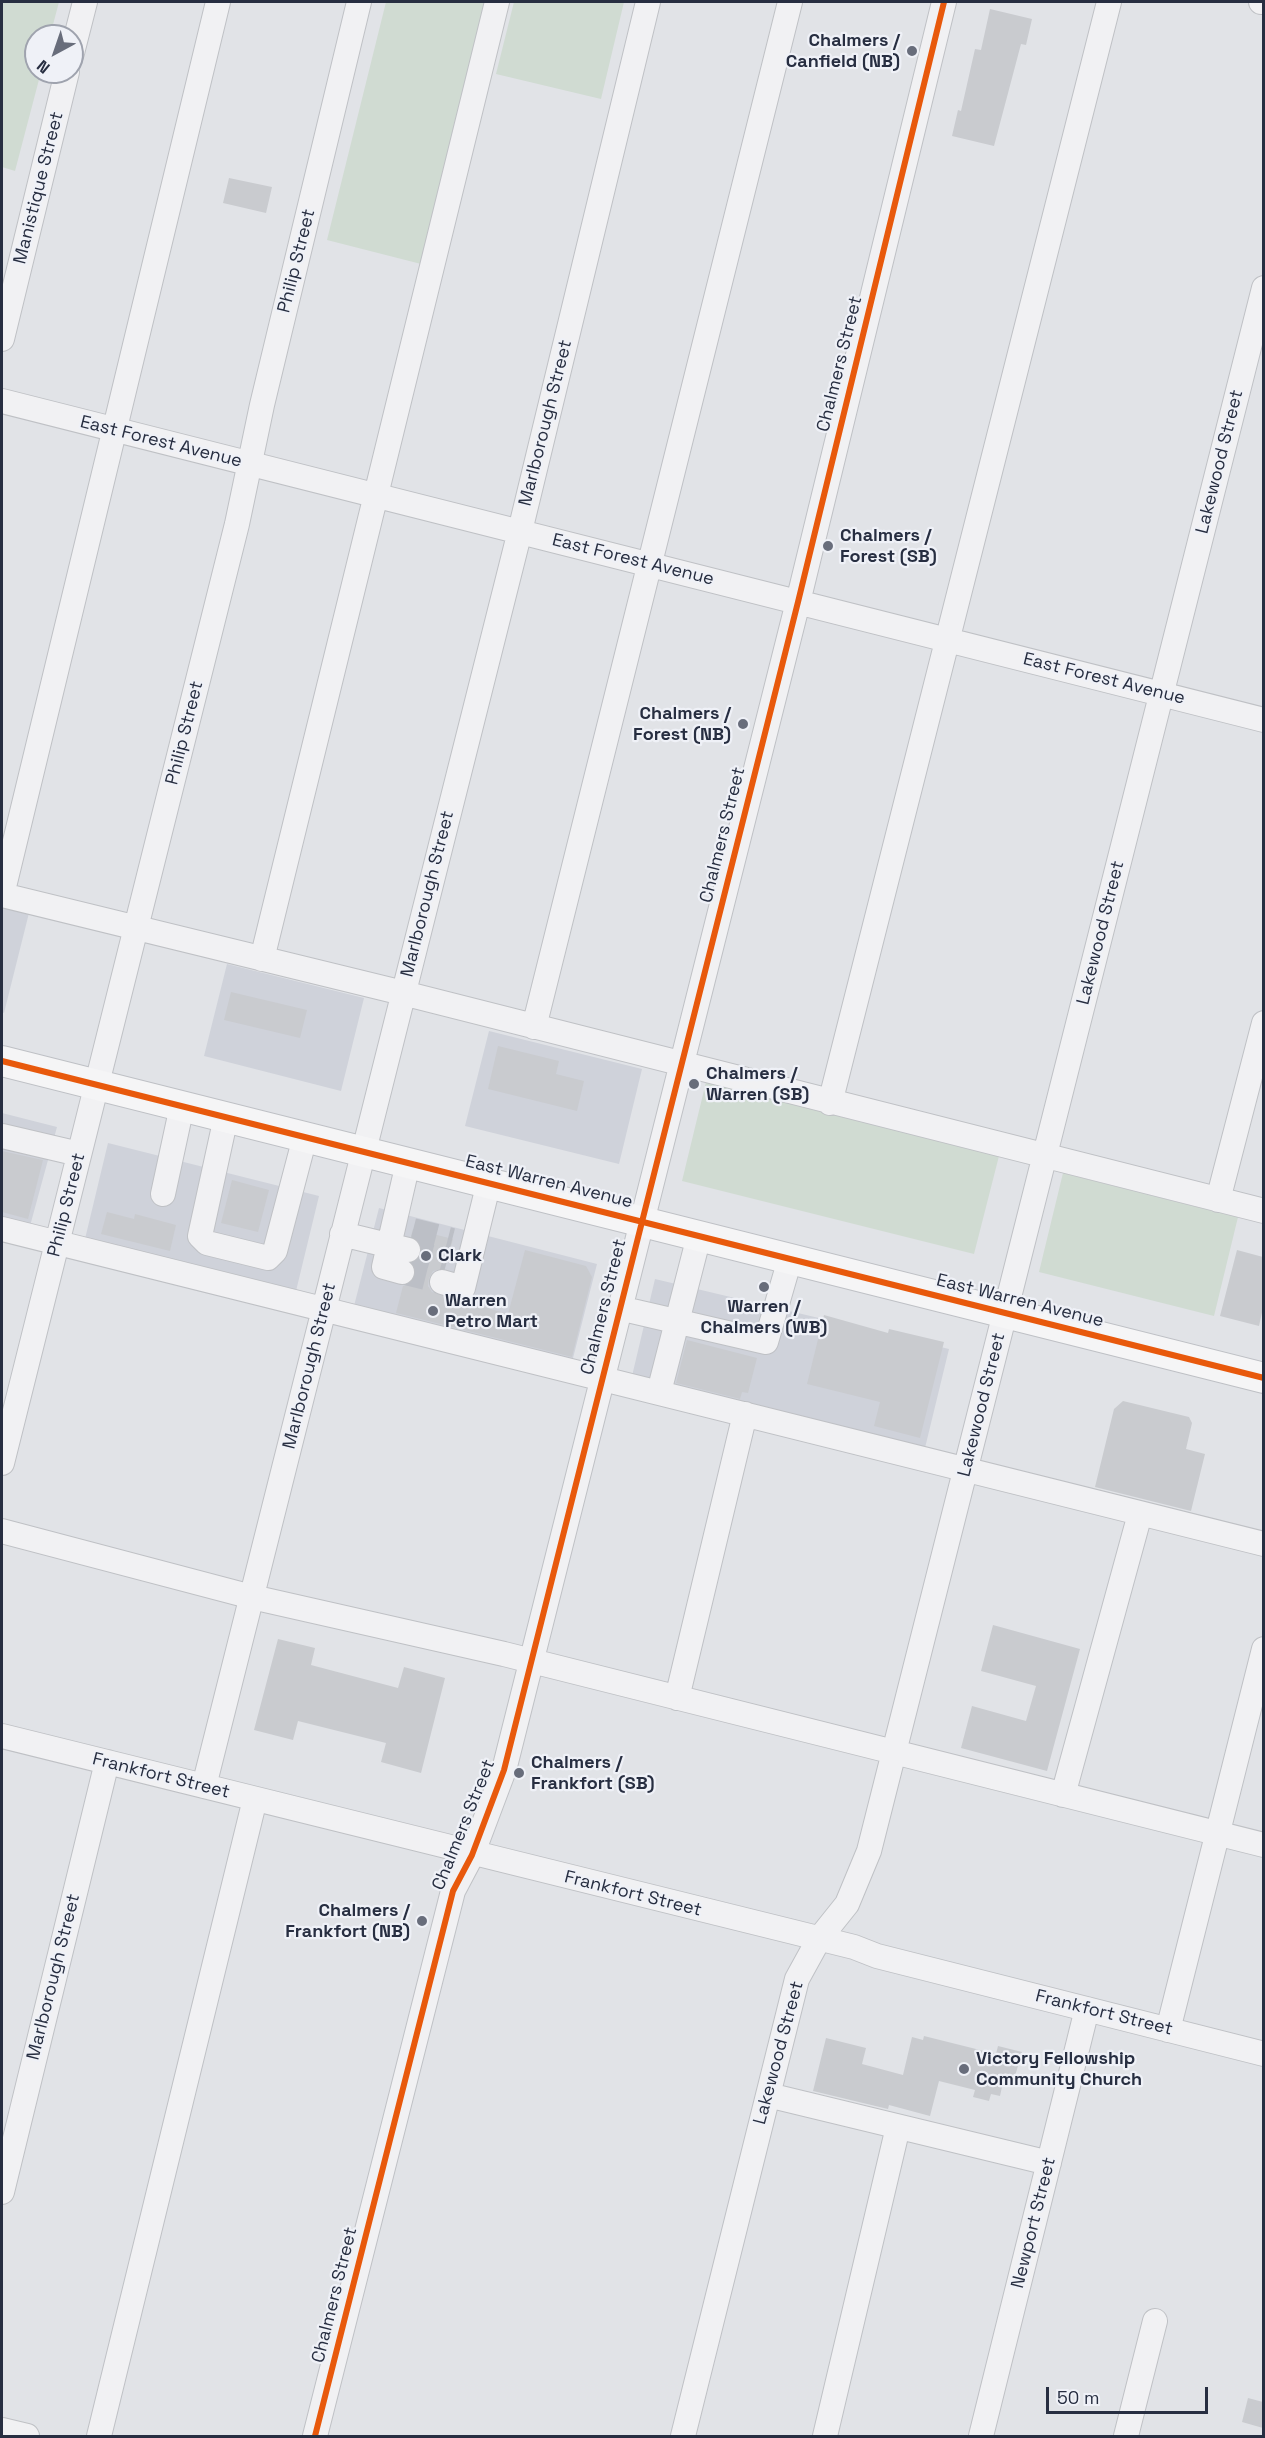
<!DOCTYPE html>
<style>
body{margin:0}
#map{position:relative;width:1265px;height:2438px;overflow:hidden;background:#e1e3e7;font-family:"Space Grotesk",sans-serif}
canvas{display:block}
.frame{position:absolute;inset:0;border:3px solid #272e41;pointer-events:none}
.north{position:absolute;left:24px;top:24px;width:60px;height:60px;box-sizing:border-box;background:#eff1f7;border:2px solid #9fa3ae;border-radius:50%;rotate:220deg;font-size:16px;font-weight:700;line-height:24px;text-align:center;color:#272e41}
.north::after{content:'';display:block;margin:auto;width:21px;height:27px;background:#686d7b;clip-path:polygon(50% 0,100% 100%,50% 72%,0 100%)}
.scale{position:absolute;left:1046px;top:2387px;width:162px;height:27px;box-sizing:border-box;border:3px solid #272e41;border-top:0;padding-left:8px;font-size:18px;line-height:21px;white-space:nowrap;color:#272e41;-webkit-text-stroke:4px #eff1f7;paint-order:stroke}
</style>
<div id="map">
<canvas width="1265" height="2438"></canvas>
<div class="frame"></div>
<div class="north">N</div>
<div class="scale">50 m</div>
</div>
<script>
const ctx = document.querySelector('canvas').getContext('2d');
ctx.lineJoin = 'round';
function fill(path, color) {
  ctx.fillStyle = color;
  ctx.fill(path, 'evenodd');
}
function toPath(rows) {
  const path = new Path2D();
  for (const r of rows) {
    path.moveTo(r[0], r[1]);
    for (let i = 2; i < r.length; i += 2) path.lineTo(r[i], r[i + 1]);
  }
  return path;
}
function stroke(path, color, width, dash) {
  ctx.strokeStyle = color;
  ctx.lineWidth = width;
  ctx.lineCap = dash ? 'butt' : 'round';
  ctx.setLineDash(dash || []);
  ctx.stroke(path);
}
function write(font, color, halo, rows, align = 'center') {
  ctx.font = font + ' "Space Grotesk",sans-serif';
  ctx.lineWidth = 4.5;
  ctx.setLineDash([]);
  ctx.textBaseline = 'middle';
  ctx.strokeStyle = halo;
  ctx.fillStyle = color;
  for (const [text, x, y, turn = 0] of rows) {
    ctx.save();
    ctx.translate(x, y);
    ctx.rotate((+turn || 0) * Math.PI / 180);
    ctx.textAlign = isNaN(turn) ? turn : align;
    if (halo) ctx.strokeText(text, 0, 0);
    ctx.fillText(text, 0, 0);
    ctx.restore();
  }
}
fill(toPath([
 [2,906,29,913,4,1013,2,1012],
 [227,964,364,998,341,1091,204,1056],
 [489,1031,642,1069,619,1164,465,1126],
 [2,1113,57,1127,30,1226,2,1219],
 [108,1143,319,1196,296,1291,85,1239],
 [379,1208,597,1264,572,1362,354,1306],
 [655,1279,949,1349,924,1452,632,1376]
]), '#cfd2da');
fill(toPath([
 [2,2,59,2,50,36,36,36,36,72,41,72,15,171,2,167],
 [386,2,482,2,496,6,425,265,327,240],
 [514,2,624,2,601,99,496,74],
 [706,1082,999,1156,974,1254,682,1181],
 [1063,1173,1238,1217,1214,1316,1039,1272]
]), '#d0dbd2');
fill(toPath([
 [990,9,1032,19,1026,45,1021,44,994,146,952,136,958,110,961,111,975,49,981,50],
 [229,178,272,187,266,213,223,203],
 [231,992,307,1010,300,1038,224,1020],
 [498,1046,559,1061,556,1074,584,1081,577,1111,488,1089],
 [2,1151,43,1160,28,1219,2,1212],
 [232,1180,269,1190,258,1232,221,1223],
 [107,1212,134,1219,135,1214,176,1225,170,1251,101,1234],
 [413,1229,453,1239,445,1268,433,1271,429,1278,428,1286,432,1292,508,1314,525,1250,586,1266,592,1277,572,1357,396,1313,403,1286,412,1283,416,1276,413,1263,422,1253,418,1240,411,1236],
 [1237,1250,1263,1257,1263,1308,1259,1326,1220,1316],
 [824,1315,888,1333,889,1329,944,1342,920,1438,874,1426,880,1402,807,1384],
 [687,1340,757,1358,748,1393,742,1392,740,1399,676,1383],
 [1123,1401,1189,1417,1192,1423,1186,1449,1205,1454,1191,1511,1095,1487,1114,1409],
 [993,1625,1080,1649,1047,1771,961,1748,972,1706,1026,1721,1036,1686,981,1671],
 [278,1639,315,1648,311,1665,398,1688,404,1667,445,1678,421,1773,381,1762,386,1743,298,1721,293,1740,254,1730],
 [924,2036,996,2054,998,2046,1022,2052,1015,2076,1005,2073,1000,2096,991,2094,989,2101,973,2097,975,2090,939,2081,930,2116,889,2105,888,2109,813,2091,826,2038,866,2048,862,2064,903,2075,912,2037,923,2040],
 [1248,2398,1263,2402,1263,2428,1242,2422]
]), '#c9cbcf');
stroke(toPath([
 [413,1230,452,1240],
 [408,1250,447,1261],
 [402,1272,442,1282]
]), '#bcbfc6', 24, [24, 12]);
const minor = toPath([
 [1261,2,1264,2],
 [72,53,85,2],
 [2,339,67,72],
 [2,401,1264,720],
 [2,895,403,993,1264,1211],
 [2,895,218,2],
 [262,959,497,2],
 [534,1027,790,2],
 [830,1103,1109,2],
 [226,1117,200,1236,207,1243,268,1258,275,1251,305,1137],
 [2,1136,79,1154],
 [163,1194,182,1106],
 [1218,1200,1264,1023],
 [2,1229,1264,1544],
 [342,1234,408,1250],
 [402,1272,384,1267,408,1163],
 [442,1282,463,1288,489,1182],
 [619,1308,766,1342,790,1259],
 [659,1392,699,1236],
 [2,1463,237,524,262,405,359,2],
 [2,1531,252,1597,504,1654,1264,1845],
 [677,1698,745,1414],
 [2,1736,854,1947,877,1956,1264,2054],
 [204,1786,520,531,648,2],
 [1063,1795,1140,1514],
 [1168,2030,1264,1649],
 [768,2095,1049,2163],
 [2,2192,107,1762],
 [2,2430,27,2436],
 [99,2436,255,1799],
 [315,2436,453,1891,472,1855,504,1770,798,602,944,2],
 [683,2436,797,1979,819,1939,847,1904,869,1851,1264,288],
 [825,2436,898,2127],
 [981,2436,1087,2009],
 [1126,2436,1155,2321]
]);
const major = toPath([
 [2,1061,1264,1378]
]);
stroke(minor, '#bfc1c5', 26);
stroke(major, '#bec0c5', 32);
stroke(minor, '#f1f1f3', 24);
stroke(major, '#f5f5f6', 30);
stroke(toPath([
 [2,1061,1264,1378],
 [315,2436,453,1891,472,1855,504,1770,798,602,944,2]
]), '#e8590c', 6);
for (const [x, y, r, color] of [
 [912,51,6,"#686d7b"],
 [828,546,6,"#686d7b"],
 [743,724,6,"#686d7b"],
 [694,1084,6,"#686d7b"],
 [426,1256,6,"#686d7b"],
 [764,1287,6,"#686d7b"],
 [433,1311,6,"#686d7b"],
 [519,1773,6,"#686d7b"],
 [422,1921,6,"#686d7b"],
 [964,2069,6,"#686d7b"]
]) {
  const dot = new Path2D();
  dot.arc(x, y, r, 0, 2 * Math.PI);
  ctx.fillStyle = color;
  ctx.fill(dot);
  stroke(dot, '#eff1f7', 2);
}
write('bold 18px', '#272e41', '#eff1f7', [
 ["Chalmers /",900,41,"right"],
 ["Canfield (NB)",900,62,"right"],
 ["Chalmers /",840,536],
 ["Forest (SB)",840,557],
 ["Chalmers /",731,714,"right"],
 ["Forest (NB)",731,735,"right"],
 ["Chalmers /",706,1074],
 ["Warren (SB)",706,1095],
 ["Clark",438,1256],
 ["Warren",445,1301],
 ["Petro Mart",445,1322],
 ["Warren /",764,1307,"center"],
 ["Chalmers (WB)",764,1328,"center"],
 ["Chalmers /",531,1763],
 ["Frankfort (SB)",531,1784],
 ["Chalmers /",410,1911,"right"],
 ["Frankfort (NB)",410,1932,"right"],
 ["Victory Fellowship",976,2059],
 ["Community Church",976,2080]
], 'left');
write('18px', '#272e41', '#eff1f7', [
 ["Manistique Street",39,188,-76],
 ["Philip Street",297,261,-76],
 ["Chalmers Street",840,364,-76],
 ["Marlborough Street",546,423,-76],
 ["East Forest Avenue",161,442,14],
 ["Lakewood Street",1220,462,-76],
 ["East Forest Avenue",633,560,14],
 ["East Forest Avenue",1104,679,14],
 ["Philip Street",185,733,-76],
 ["Chalmers Street",723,835,-76],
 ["Marlborough Street",428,894,-76],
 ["Lakewood Street",1101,933,-76],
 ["East Warren Avenue",549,1182,14],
 ["Philip Street",67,1205,-76],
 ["East Warren Avenue",1020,1301,14],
 ["Chalmers Street",604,1307,-76],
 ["Marlborough Street",310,1366,-76],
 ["Lakewood Street",982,1405,-76],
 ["Frankfort Street",161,1776,14],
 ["Chalmers Street",464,1825,-68],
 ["Frankfort Street",633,1894,14],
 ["Marlborough Street",54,1977,-76],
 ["Frankfort Street",1104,2013,14],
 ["Lakewood Street",779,2053,-75],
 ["Newport Street",1034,2223,-76],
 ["Chalmers Street",335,2295,-76]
]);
</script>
